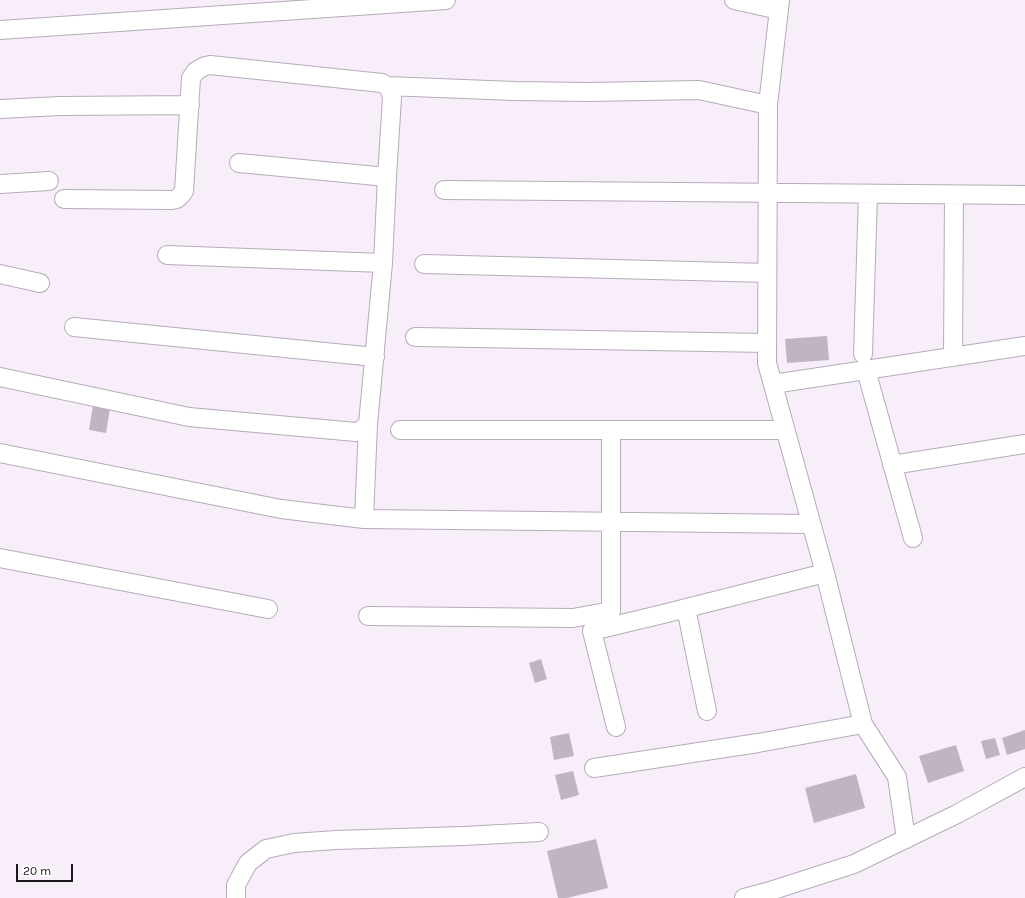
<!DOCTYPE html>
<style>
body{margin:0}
#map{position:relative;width:1025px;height:898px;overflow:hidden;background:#f7eefa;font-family:Karla,sans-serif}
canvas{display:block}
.scale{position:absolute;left:16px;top:864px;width:57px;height:18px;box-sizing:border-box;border:2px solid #1a171b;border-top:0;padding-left:5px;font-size:12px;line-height:14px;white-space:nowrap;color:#1a171b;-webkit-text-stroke:3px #fff;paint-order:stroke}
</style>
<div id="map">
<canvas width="1025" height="898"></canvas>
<div class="scale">20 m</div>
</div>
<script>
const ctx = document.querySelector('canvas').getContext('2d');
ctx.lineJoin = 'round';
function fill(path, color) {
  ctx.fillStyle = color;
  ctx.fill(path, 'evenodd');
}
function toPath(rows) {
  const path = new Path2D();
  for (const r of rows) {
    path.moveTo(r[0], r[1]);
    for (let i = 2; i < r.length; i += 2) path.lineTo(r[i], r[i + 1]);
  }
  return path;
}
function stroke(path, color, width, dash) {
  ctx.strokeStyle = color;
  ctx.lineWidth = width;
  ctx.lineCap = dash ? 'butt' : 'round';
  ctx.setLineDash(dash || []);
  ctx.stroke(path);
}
fill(toPath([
 [827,336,829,360,787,363,785,339],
 [93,405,110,408,106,433,89,430],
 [541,659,547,679,535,683,529,663],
 [1025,730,1025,749,1007,755,1002,738],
 [569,733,574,756,554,760,550,737],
 [995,738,1000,755,986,759,981,741],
 [956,745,964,771,928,783,919,756],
 [573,771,579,795,561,800,555,775],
 [856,774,865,808,814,823,805,788],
 [596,839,608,888,567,898,558,898,547,851]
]), '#beb5c1');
const minor = toPath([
 [734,0,779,10],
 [780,0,768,105,767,363,825,573,863,724,897,777,906,839],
 [0,30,446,0],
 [387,86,514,91,588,92,699,90,768,105],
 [0,109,60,106,190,105],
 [239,163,387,177],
 [0,184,49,181],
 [444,190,1025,195],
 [167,255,383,263],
 [424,264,767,273],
 [0,274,40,283],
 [74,327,375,357],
 [415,337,767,343],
 [863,354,868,194],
 [953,357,954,195],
 [866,370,913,538],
 [0,377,189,417,356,432,361,430,368,424,383,263,387,177,392,98,390,90,387,86,382,83,210,65,205,66,196,71,191,78,184,191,181,195,177,199,172,200,64,199],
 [773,384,1025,346],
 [400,430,785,430],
 [0,453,281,509,364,519,811,524],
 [892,465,1025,444],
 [364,519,368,424],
 [0,558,268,609],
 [686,608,707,711],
 [368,616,573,618,611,611,611,430],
 [616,727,592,631,663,614,825,573],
 [594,768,758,743,863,724],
 [236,898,236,885,248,863,266,849,294,843,336,840,463,836,539,832],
 [744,898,767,892,854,864,957,814,1025,777]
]);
stroke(minor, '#b5acb8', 20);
stroke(minor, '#fff', 18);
</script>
